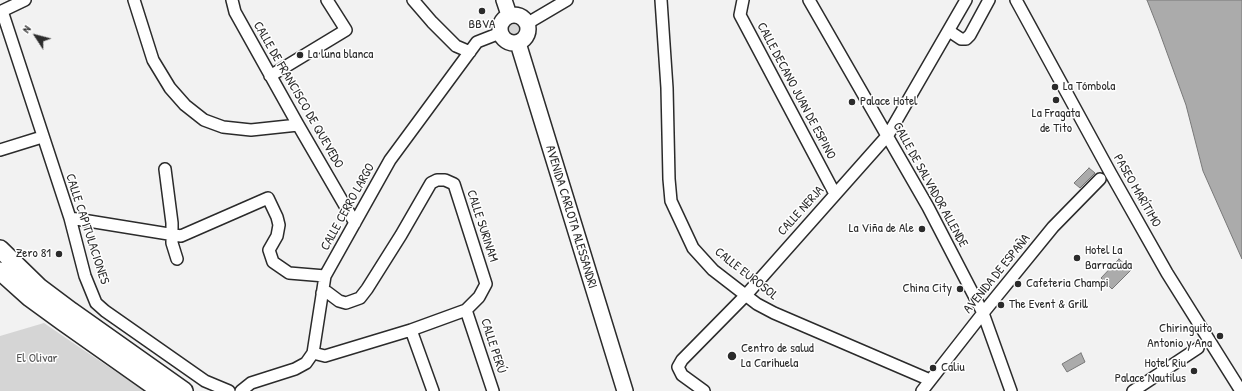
<!DOCTYPE html>
<meta charset="utf-8">
<style>
body{margin:0}
#map{position:relative;width:1242px;height:391px;overflow:hidden;background:#f2f2f2;font-family:"Patrick Hand",sans-serif}
canvas{display:block}
.north{position:absolute;left:16px;top:16px;width:40px;height:40px;-webkit-text-stroke:3px #fff;paint-order:stroke;rotate:306deg;font-size:11px;font-weight:700;line-height:16px;text-align:center;color:#2b2b2b}
.north::after{content:'';display:block;margin:auto;width:14px;height:18px;background:#2b2b2b;clip-path:polygon(50% 0,100% 100%,50% 72%,0 100%)}
</style>
<div id="map">
<canvas width="1242" height="391"></canvas>
<div class="north">N</div>
</div>
<script>
const ctx = document.querySelector('canvas').getContext('2d');
ctx.lineJoin = 'round';
function fill(path, color) {
  ctx.fillStyle = color;
  ctx.fill(path, 'evenodd');
}
function toPath(rows) {
  const path = new Path2D();
  for (const r of rows) {
    if (r.length === 3) {
      path.moveTo(r[0] + r[2], r[1]);
      path.arc(r[0], r[1], r[2], 0, 2 * Math.PI);
      continue;
    }
    path.moveTo(r[0], r[1]);
    for (let i = 2; i < r.length; i += 2) path.lineTo(r[i], r[i + 1]);
  }
  return path;
}
function stroke(path, color, width, dash) {
  ctx.strokeStyle = color;
  ctx.lineWidth = width;
  ctx.lineCap = dash ? 'butt' : 'round';
  ctx.setLineDash(dash || []);
  ctx.stroke(path);
}
function write(font, color, halo, rows, align = 'center') {
  ctx.font = font + ' "Patrick Hand",sans-serif';
  ctx.lineWidth = 3;
  ctx.setLineDash([]);
  ctx.textBaseline = 'middle';
  ctx.strokeStyle = halo;
  ctx.fillStyle = color;
  for (const [text, x, y, turn = 0] of rows) {
    ctx.save();
    ctx.translate(x, y);
    ctx.rotate((+turn || 0) * Math.PI / 180);
    ctx.textAlign = isNaN(turn) ? turn : align;
    if (halo) ctx.strokeText(text, 0, 0);
    ctx.fillText(text, 0, 0);
    ctx.restore();
  }
}
fill(toPath([
 [515,29,8],
 [44,323,79,347,145,391,0,391,0,336]
]), '#d5d5d5');
const water = toPath([
 [1147,0,1242,0,1242,259,1203,171,1186,105,1158,28,1147,0],
 [1089,168,1095,173,1080,188,1074,183,1089,168],
 [1119,259,1131,270,1112,289,1101,278,1119,259],
 [1081,353,1085,362,1067,372,1062,364,1081,353]
]);
fill(water, '#ababab');
stroke(water, '#787878', 1);
const street = toPath([
 [134,0,153,60,170,88,185,105,204,120,223,127,251,130,298,125],
 [232,0,235,12,297,123,355,223],
 [413,0,432,22,456,46,470,52],
 [661,0,667,88,669,179,671,201,693,248,713,270,757,304,774,313,930,380],
 [743,0,740,15,835,194],
 [809,0,928,207,983,313,1011,391],
 [1016,0,1111,174,1167,273,1241,391],
 [2,11,70,218,85,276,96,303,105,311,205,381,229,391],
 [2,11,25,0],
 [528,23,567,0],
 [949,31,961,39,966,39,970,35,989,0],
 [270,76,346,30,327,0],
 [0,150,42,137],
 [165,169,172,223,172,243,177,259],
 [70,218,181,236,268,198,277,217,279,225,277,236,269,250,273,262,289,273,325,276],
 [466,310,493,391],
 [411,330,433,391],
 [313,353,325,356,411,330,466,310,479,297,486,284,454,184,445,180,437,180,431,183,401,235,367,289,360,298,346,303,339,301,327,292,322,293],
 [241,391,251,383,295,369,306,363,313,353,325,276,390,160,477,42,500,33],
 [704,391,682,375,678,367,682,360,746,295,888,135,966,0],
 [922,391,983,313,1053,227,1100,179],
 [1133,391,1198,348]
]);
const secondary = toPath([
 [504,0,509,15],
 [514,29,14],
 [518,43,625,391]
]);
const primary = toPath([
 [0,249,39,287,71,311,184,391],
 [0,271,30,298,63,322,161,391]
]);
stroke(street, '#2b2b2b', 14);
stroke(secondary, '#2b2b2b', 18);
stroke(primary, '#2b2b2b', 20);
stroke(street, '#fff', 11);
stroke(secondary, '#fff', 15);
stroke(primary, '#fff', 17);
for (const [x, y, r, color] of [
 [482,11,4,"#2b2b2b"],
 [300,55,4,"#2b2b2b"],
 [1055,87,4,"#2b2b2b"],
 [1056,100,4,"#2b2b2b"],
 [852,102,4,"#2b2b2b"],
 [922,229,4,"#2b2b2b"],
 [59,254,4,"#2b2b2b"],
 [1077,258,4,"#2b2b2b"],
 [1018,284,4,"#2b2b2b"],
 [960,289,4,"#2b2b2b"],
 [1001,305,4,"#2b2b2b"],
 [1220,336,4,"#2b2b2b"],
 [732,356,5,"#2b2b2b"],
 [933,368,4,"#2b2b2b"],
 [1194,371,4,"#2b2b2b"]
]) {
  const dot = new Path2D();
  dot.arc(x, y, r, 0, 2 * Math.PI);
  ctx.fillStyle = color;
  ctx.fill(dot);
  stroke(dot, '#fff', 1.5);
}
write('13px', '#2b2b2b', '#fff', [
 ["BBVA",482,25,"center"],
 ["La luna blanca",308,55],
 ["La Tómbola",1063,87],
 ["Palace Hotel",860,102],
 ["La Fragata",1056,114,"center"],
 ["de Tito",1056,129,"center"],
 ["La Viña de Ale",914,229,"right"],
 ["Hotel La",1085,251],
 ["Barracuda",1085,266],
 ["Zero 81",51,254,"right"],
 ["Cafeteria Champi",1026,284],
 ["China City",952,289,"right"],
 ["The Event & Grill",1009,305],
 ["Chiringuito",1212,329,"right"],
 ["Antonio y Ana",1212,344,"right"],
 ["Centro de salud",741,349],
 ["La Carihuela",741,364],
 ["Hotel Riu",1186,364,"right"],
 ["Palace Nautilus",1186,379,"right"],
 ["Caliu",941,368]
], 'left');
write('13px', '#2b2b2b', '#fff', [
 ["CALLE DECANO JUAN DE ESPINO",796,91,62],
 ["CALLE DE FRANCISCO DE QUEVEDO",298,95,60],
 ["CALLE DE SALVADOR ALLENDE",930,185,61],
 ["PASEO MARÍTIMO",1137,191,60],
 ["CALLE CERRO LARGO",348,207,-61],
 ["CALLE NERJA",801,211,-48],
 ["AVENIDA CARLOTA ALESSANDRI",571,217,73],
 ["CALLE SURINAM",482,226,72],
 ["CALLE CAPITULACIONES",87,229,72],
 ["CALLE EUROSOL",746,274,38],
 ["AVENIDA DE ESPAÑA",997,274,-51],
 ["CALLE PERÚ",493,346,72]
]);
write('13px', '#565656', '#fff', [
 ["El Olivar",37,359]
]);
</script>
